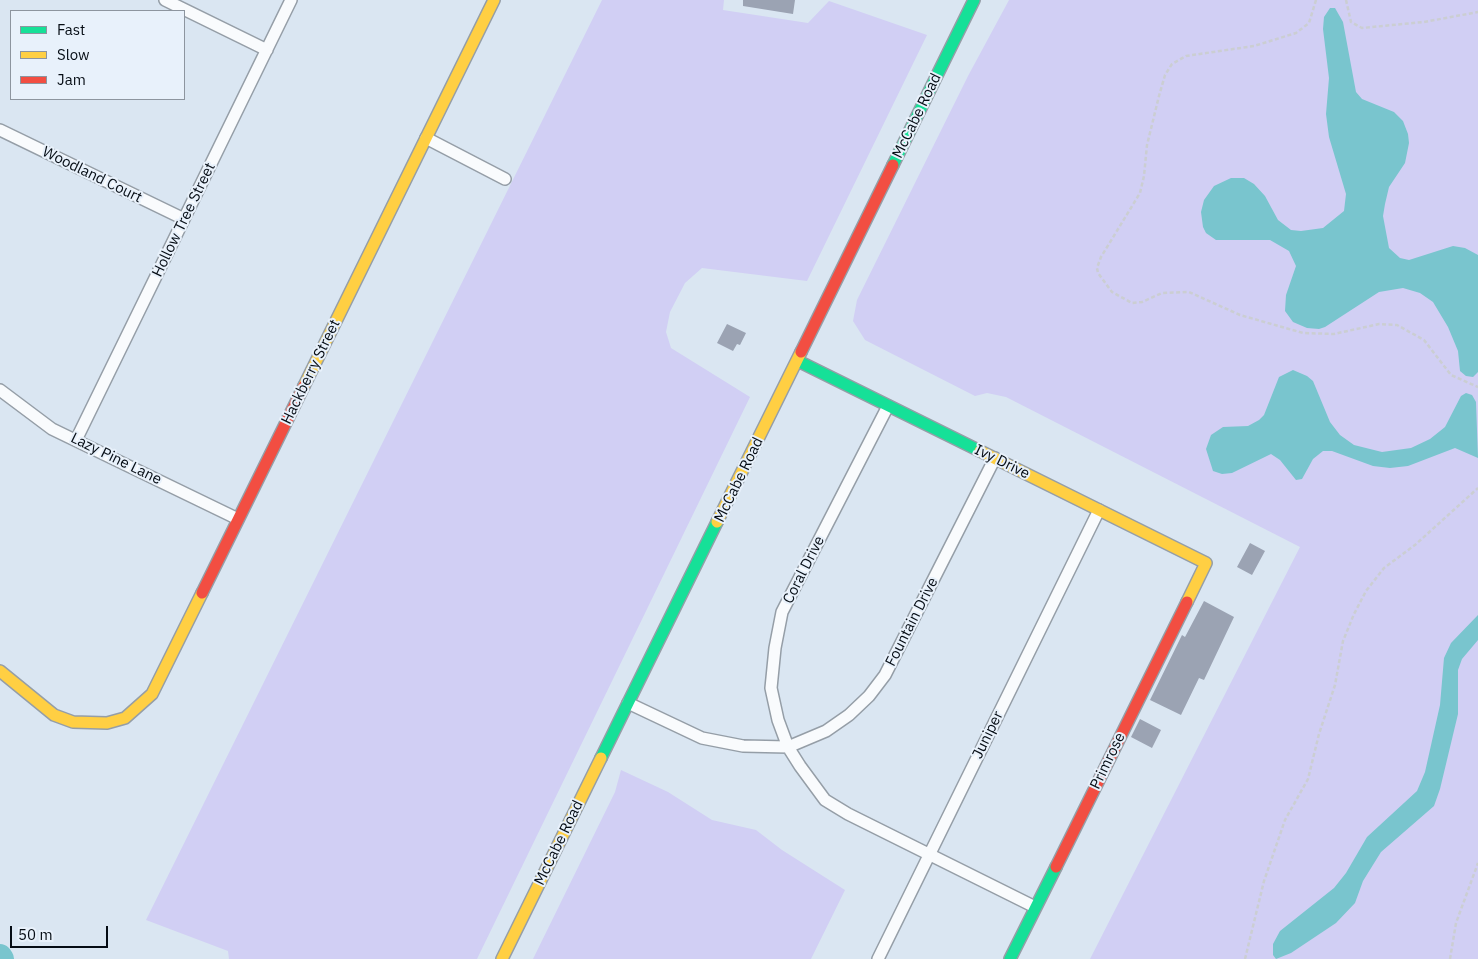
<!DOCTYPE html>
<style>
body{margin:0}
#map{position:relative;width:1478px;height:959px;overflow:hidden;background:#dae6f2;font-family:"IBM Plex Sans",sans-serif}
canvas{display:block}
.legend{position:absolute;left:10px;top:10px;width:175px;height:90px;box-sizing:border-box;background:#e8f1fb;border:1px solid #8d959f;margin:0;padding:6px 9px;list-style:none;font-size:15px;color:#050c14}
.legend li{display:flex;align-items:center;gap:10px;height:25px}
.legend b{width:25px;border:1px solid #8d959f}
.scale{position:absolute;left:10px;top:926px;width:98px;height:22px;box-sizing:border-box;border:2px solid #050c14;border-top:0;padding-left:6px;font-size:15px;line-height:18px;white-space:nowrap;color:#050c14;-webkit-text-stroke:4px #e8f1fb;paint-order:stroke}
</style>
<div id="map">
<canvas width="1478" height="959"></canvas>
<ul class="legend">
<li><b style="height:6px;background:#16e098"></b>Fast</li>
<li><b style="height:6px;background:#ffcf43"></b>Slow</li>
<li><b style="height:6px;background:#f24e42"></b>Jam</li>
</ul>
<div class="scale">50 m</div>
</div>
<script>
const ctx = document.querySelector('canvas').getContext('2d');
ctx.lineJoin = 'round';
function fill(path, color) {
  ctx.fillStyle = color;
  ctx.fill(path, 'evenodd');
}
function toPath(rows) {
  const path = new Path2D();
  for (const r of rows) {
    path.moveTo(r[0], r[1]);
    for (let i = 2; i < r.length; i += 2) path.lineTo(r[i], r[i + 1]);
  }
  return path;
}
function stroke(path, color, width, dash) {
  ctx.strokeStyle = color;
  ctx.lineWidth = width;
  ctx.lineCap = dash ? 'butt' : 'round';
  ctx.setLineDash(dash || []);
  ctx.stroke(path);
}
function write(font, color, halo, rows, align = 'center') {
  ctx.font = font + ' "IBM Plex Sans",sans-serif';
  ctx.lineWidth = 4;
  ctx.setLineDash([]);
  ctx.textBaseline = 'middle';
  ctx.strokeStyle = halo;
  ctx.fillStyle = color;
  for (const [text, x, y, turn = 0] of rows) {
    ctx.save();
    ctx.translate(x, y);
    ctx.rotate((+turn || 0) * Math.PI / 180);
    ctx.textAlign = isNaN(turn) ? turn : align;
    if (halo) ctx.strokeText(text, 0, 0);
    ctx.fillText(text, 0, 0);
    ctx.restore();
  }
}
fill(toPath([
 [602,0,724,0,723,10,808,23,829,1,927,35,807,281,702,268,685,283,670,312,666,332,671,348,750,397,477,959,229,959,228,951,146,920],
 [1009,0,1478,0,1478,959,1090,959,1300,547,1006,397,987,393,975,396,865,340,853,321,857,300,968,76],
 [621,770,668,792,712,820,756,830,782,850,845,890,811,959,533,959,615,792]
]), '#d1cff4');
fill(toPath([
 [1330,8,1335,8,1343,22,1356,92,1362,99,1394,112,1403,121,1408,134,1409,143,1405,163,1389,187,1385,204,1383,216,1389,248,1400,258,1409,260,1453,246,1465,248,1478,255,1478,372,1473,377,1466,376,1460,371,1458,351,1448,327,1433,302,1420,293,1403,288,1379,292,1325,327,1319,329,1307,328,1293,322,1285,311,1286,295,1296,266,1289,251,1270,240,1216,240,1206,233,1203,227,1201,212,1204,200,1214,186,1231,178,1244,178,1254,184,1265,196,1278,220,1291,230,1301,231,1323,228,1344,211,1346,194,1329,137,1326,114,1329,78,1323,29,1324,17],
 [1293,370,1307,376,1313,381,1330,422,1340,435,1354,445,1382,452,1411,448,1430,439,1445,427,1461,396,1466,393,1472,395,1476,402,1478,458,1455,448,1408,466,1390,468,1373,466,1332,451,1323,451,1313,459,1302,479,1296,480,1280,460,1271,454,1232,473,1222,474,1213,471,1206,449,1211,435,1223,427,1248,426,1259,420,1264,415,1279,377],
 [1478,615,1478,640,1462,659,1458,670,1458,714,1440,789,1434,806,1381,852,1363,881,1355,903,1336,923,1291,953,1276,959,1273,955,1273,944,1280,931,1334,888,1346,873,1367,837,1417,791,1425,772,1440,705,1444,658,1451,643]
]), '#79c5ce');
stroke(toPath([
 [0,956,2,959]
]), '#79c5ce', 24);
fill(toPath([
 [743,0,795,0,793,14,743,6],
 [727,324,746,333,740,345,737,344,733,351,717,343],
 [1250,543,1265,551,1252,575,1237,567],
 [1204,601,1234,617,1204,680,1199,678,1181,715,1150,700,1182,635,1185,637],
 [1140,719,1161,730,1152,748,1131,737]
]), '#9ba3b3');
const street = toPath([
 [165,0,267,50],
 [0,130,184,219],
 [426,138,505,179],
 [0,390,52,429,238,519],
 [888,406,782,612,775,648,771,688,778,720,788,747,800,766,825,800,848,814,1035,907],
 [76,440,291,0],
 [628,703,702,738,743,746,788,747,826,731,849,715,869,696,885,675,995,458],
 [878,959,1099,510]
]);
const fast = toPath([
 [893,165,974,0],
 [798,361,980,451],
 [601,758,717,522],
 [1010,959,1056,867]
]);
const slow = toPath([
 [304,386,494,0],
 [980,451,1206,563,1187,602],
 [717,522,801,352],
 [0,671,54,715,73,722,107,723,125,718,152,694,202,593],
 [502,959,601,758]
]);
const jam = toPath([
 [801,352,893,165],
 [202,593,304,386],
 [1056,867,1187,602]
]);
stroke(street, '#959ea7', 14);
stroke(fast, '#959ea7', 14);
stroke(slow, '#959ea7', 14);
stroke(jam, '#959ea7', 14);
stroke(toPath([
 [1316,0,1309,23,1296,33,1254,46,1186,56,1172,64,1165,75,1159,96,1147,145,1144,176,1140,193,1101,257,1097,268,1098,273,1112,292,1132,303,1142,302,1162,293,1189,292,1240,315,1303,333,1334,334,1379,324,1397,325,1424,340,1451,375,1478,387],
 [1346,0,1351,22,1362,28,1424,22,1478,12],
 [1245,959,1264,881,1285,820,1308,779,1319,734,1335,685,1343,641,1354,614,1366,591,1384,568,1415,545,1478,488],
 [1450,959,1456,923,1478,863]
]), '#cbced2', 2.5, [4, 2.5]);
stroke(street, '#f9fbfd', 11);
stroke(fast, '#16e098', 11);
stroke(slow, '#ffcf43', 11);
stroke(jam, '#f24e42', 11);
write('15px', '#050c14', '#e8f1fb', [
 ["McCabe Road",917,116,-64],
 ["Woodland Court",92,175,26],
 ["Hollow Tree Street",184,220,-64],
 ["Hackberry Street",311,372,-64],
 ["Lazy Pine Lane",116,459,26],
 ["Ivy Drive",1002,462,26],
 ["McCabe Road",739,480,-64],
 ["Coral Drive",804,570,-63],
 ["Fountain Drive",912,622,-63],
 ["Juniper",988,735,-64],
 ["Primrose",1108,761,-64],
 ["McCabe Road",559,843,-64]
]);
</script>
